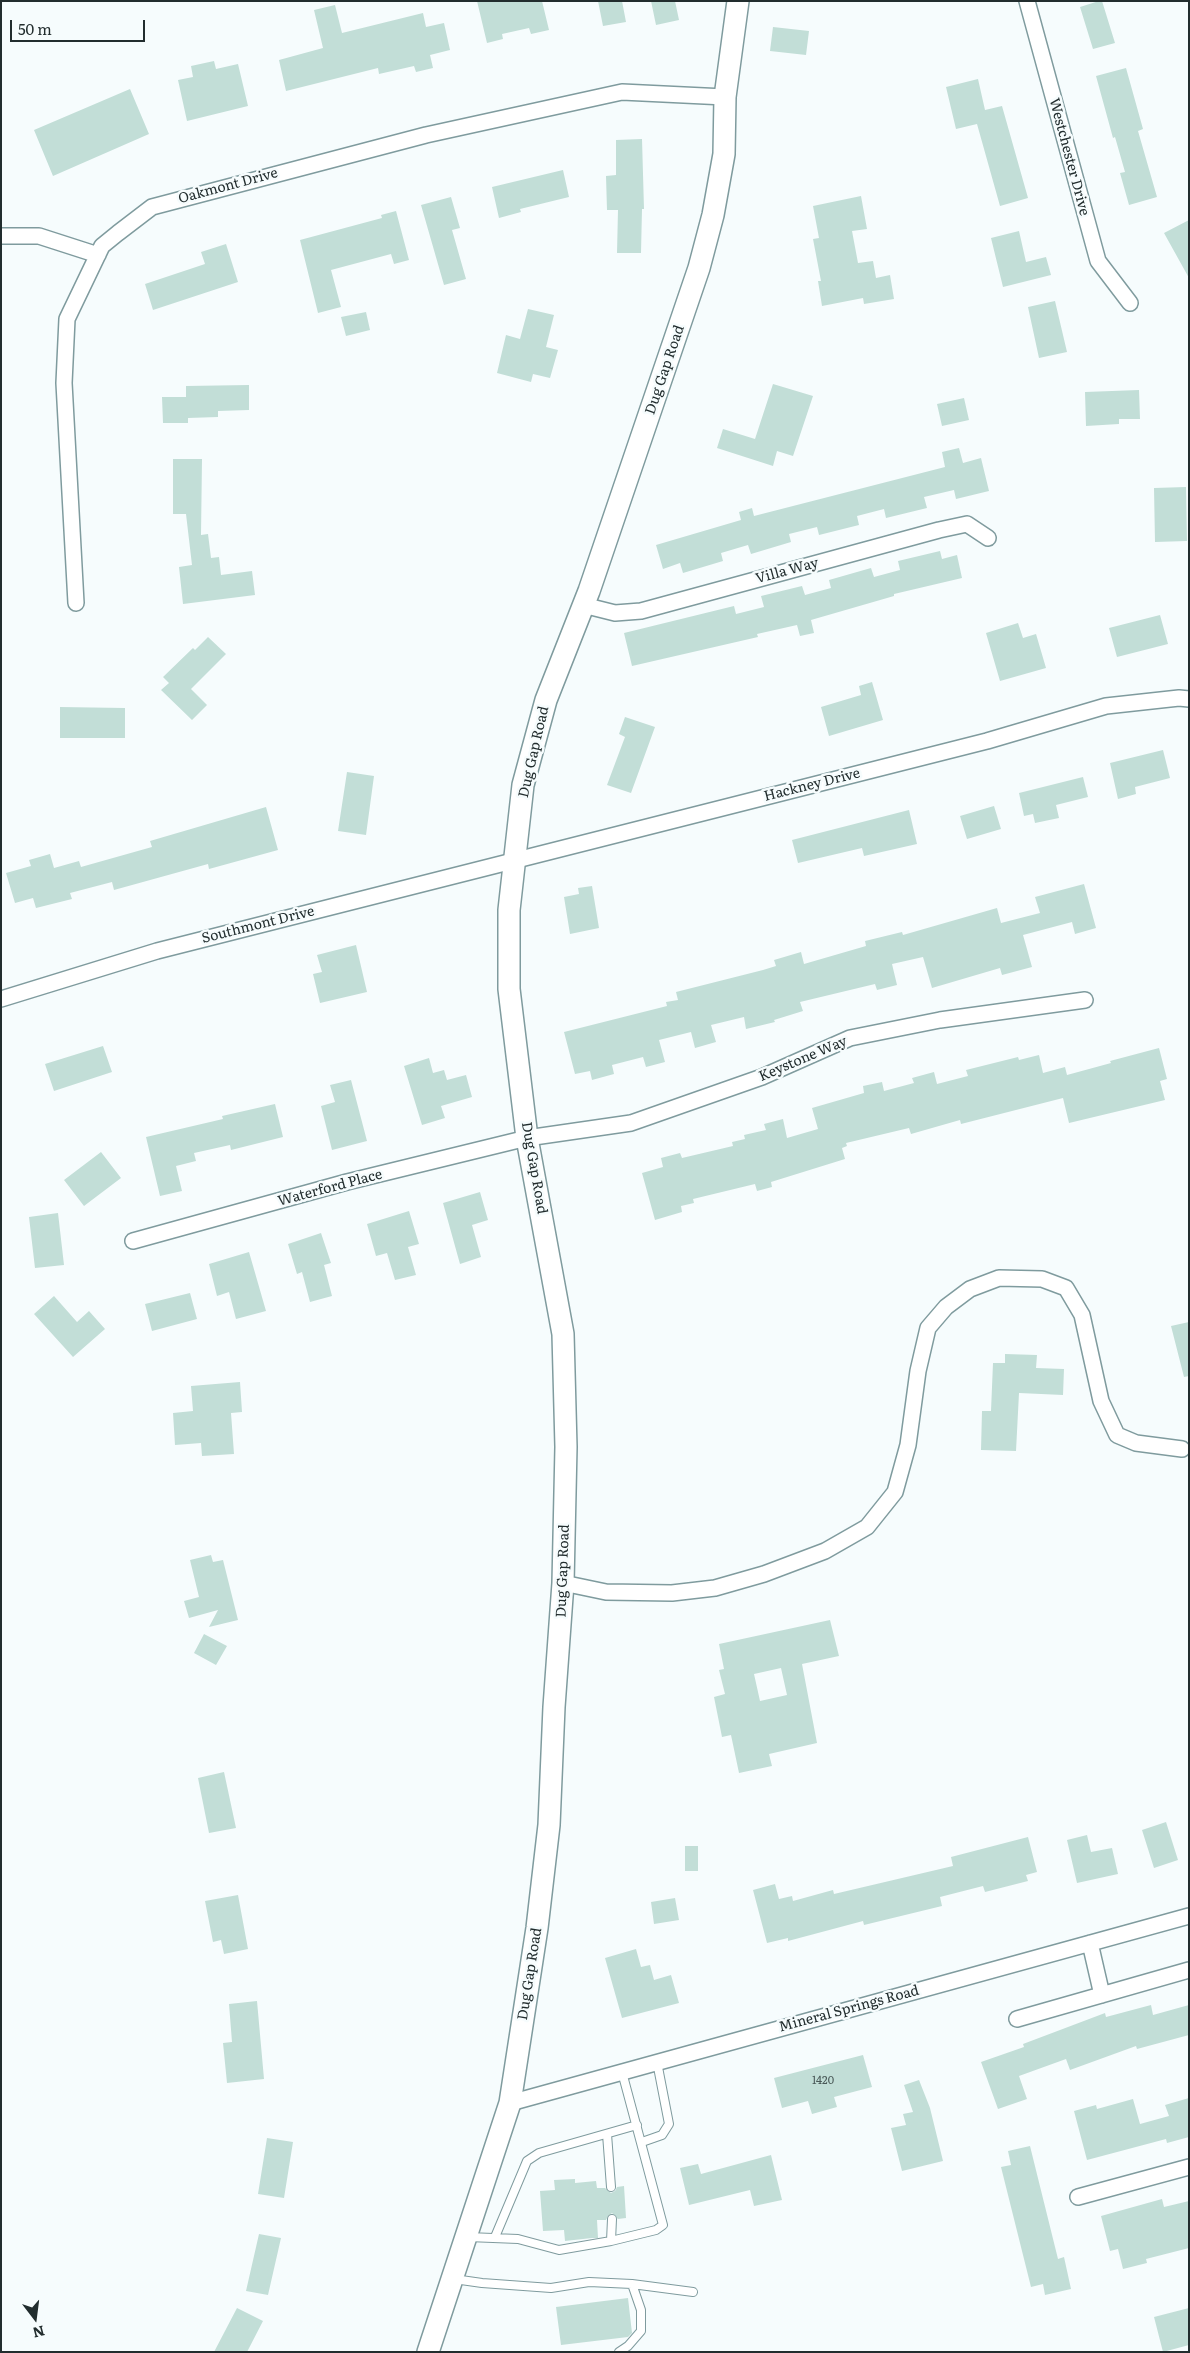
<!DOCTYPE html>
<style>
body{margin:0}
#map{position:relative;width:1190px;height:2353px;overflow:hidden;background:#f6fcfd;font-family:Literata,serif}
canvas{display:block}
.frame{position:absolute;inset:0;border:2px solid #222d2e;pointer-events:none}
.north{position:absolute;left:10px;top:2293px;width:50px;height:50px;-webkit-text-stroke:4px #f6fcfd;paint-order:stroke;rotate:165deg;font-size:14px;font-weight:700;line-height:20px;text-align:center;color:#222d2e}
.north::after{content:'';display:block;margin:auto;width:18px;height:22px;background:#222d2e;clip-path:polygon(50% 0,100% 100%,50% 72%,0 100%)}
.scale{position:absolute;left:10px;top:20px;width:135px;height:22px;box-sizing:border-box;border:2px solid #222d2e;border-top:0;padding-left:6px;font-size:15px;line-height:18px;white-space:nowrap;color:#222d2e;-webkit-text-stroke:4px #f6fcfd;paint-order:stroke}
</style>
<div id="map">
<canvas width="1190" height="2353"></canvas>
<div class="frame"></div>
<div class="north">N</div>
<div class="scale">50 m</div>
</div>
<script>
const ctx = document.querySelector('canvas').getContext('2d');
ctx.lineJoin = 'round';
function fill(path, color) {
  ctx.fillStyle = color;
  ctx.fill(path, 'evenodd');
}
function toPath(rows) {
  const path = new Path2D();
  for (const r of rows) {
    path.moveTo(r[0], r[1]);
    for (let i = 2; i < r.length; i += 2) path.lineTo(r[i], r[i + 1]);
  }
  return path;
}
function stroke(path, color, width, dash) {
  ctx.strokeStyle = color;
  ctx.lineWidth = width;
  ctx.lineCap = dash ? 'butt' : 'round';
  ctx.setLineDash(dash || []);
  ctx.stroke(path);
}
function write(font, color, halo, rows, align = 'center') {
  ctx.font = font + ' Literata,serif';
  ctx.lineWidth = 5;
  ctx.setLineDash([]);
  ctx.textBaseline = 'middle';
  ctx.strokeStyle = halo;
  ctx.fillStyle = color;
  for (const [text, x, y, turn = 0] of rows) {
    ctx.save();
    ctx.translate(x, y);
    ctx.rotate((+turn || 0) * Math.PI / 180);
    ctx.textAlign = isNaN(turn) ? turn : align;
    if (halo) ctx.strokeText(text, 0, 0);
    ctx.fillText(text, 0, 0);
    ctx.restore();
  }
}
fill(toPath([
 [477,1,542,1,549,30,531,34,529,28,502,34,503,39,487,43],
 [598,1,622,1,626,22,603,26],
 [651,1,675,1,679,20,656,25],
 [1099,1,1102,1,1115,43,1093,49,1080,7],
 [335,5,342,33,423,13,426,27,444,23,450,50,430,55,433,68,416,72,414,66,379,74,378,68,286,91,279,60,323,48,314,10],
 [773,27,809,31,806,55,770,51],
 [214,61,216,69,238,64,248,106,187,121,178,80,193,77,191,66],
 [1126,68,1143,129,1138,131,1157,197,1129,205,1120,173,1125,172,1115,137,1113,138,1096,76],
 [978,79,985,110,1002,106,1028,198,1000,206,977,124,956,129,946,87],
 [130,89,149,134,53,176,34,130],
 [642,139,644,209,642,209,641,253,617,253,618,210,607,210,606,176,616,175,616,140],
 [563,170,569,197,520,209,521,212,499,218,492,187],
 [861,196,867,229,852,231,858,263,873,261,876,278,890,275,894,299,864,304,863,298,822,306,818,281,821,281,813,239,819,238,813,206],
 [451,197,460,228,452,230,466,279,444,285,421,205],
 [396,211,409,260,394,264,391,254,331,270,341,307,318,313,300,240,382,218,381,215],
 [1189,220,1189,278,1164,233],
 [1019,231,1026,262,1046,257,1051,275,1003,287,991,238],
 [226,244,238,282,153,310,145,284,205,264,201,252],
 [1055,301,1067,352,1039,358,1028,307],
 [528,309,554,315,546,347,558,350,550,378,533,374,531,382,497,373,506,335,520,339],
 [366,312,370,330,346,336,341,317],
 [773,384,813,396,793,456,777,451,773,466,717,448,723,429,755,439],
 [249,385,249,410,218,411,218,417,188,418,188,423,163,423,162,397,186,397,186,386],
 [1139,390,1140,419,1119,419,1119,424,1086,426,1085,392],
 [964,398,969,420,942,426,937,404],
 [959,448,963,463,981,458,989,491,956,499,954,490,924,497,927,508,886,518,884,509,857,516,859,525,819,535,817,527,789,534,791,542,751,554,748,545,721,553,723,561,683,573,680,563,663,569,656,545,741,520,739,512,752,508,754,516,945,467,942,452],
 [173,459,202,459,201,535,208,534,211,558,219,557,221,575,252,571,255,595,183,604,179,567,192,565,186,514,173,514],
 [1186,487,1187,541,1155,542,1154,488],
 [940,551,942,559,957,555,962,578,894,594,894,596,811,620,814,633,800,636,797,625,757,634,758,637,632,666,624,633,734,606,736,614,764,607,761,596,802,586,805,595,831,588,829,580,871,568,874,577,900,570,898,561],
 [1160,615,1168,644,1117,657,1109,628],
 [1018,623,1023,638,1036,634,1046,668,1000,681,986,633],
 [208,637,226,654,191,689,207,705,192,720,161,690,169,683,163,677,193,648,195,650],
 [872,682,883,720,829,736,821,707,861,695,859,686],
 [60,707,125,708,125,738,60,738],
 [625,717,655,727,631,793,607,785,625,737,619,734],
 [1163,750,1170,778,1135,787,1136,794,1118,799,1110,763],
 [347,772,374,776,366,835,338,831],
 [1083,777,1088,797,1056,805,1059,818,1035,823,1033,814,1024,816,1019,793],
 [994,806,1001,829,967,839,960,816],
 [266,807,278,850,209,869,208,864,114,890,112,882,70,893,72,899,36,908,33,898,15,903,6,873,31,866,29,860,50,854,54,868,79,861,81,867,152,847,150,841],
 [909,810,917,844,864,856,862,848,798,863,792,840],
 [1084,884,1096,928,1075,934,1072,922,1023,935,1032,967,1002,975,1000,968,932,988,923,957,892,964,897,985,877,990,875,984,800,1002,803,1011,774,1020,775,1022,746,1029,744,1017,711,1025,716,1042,695,1048,691,1032,659,1040,665,1062,646,1067,643,1057,612,1065,614,1074,592,1080,590,1071,575,1074,564,1032,667,1006,666,1002,678,1000,676,992,763,970,776,966,774,960,801,952,804,964,866,946,865,941,902,932,903,935,997,908,1001,923,1040,913,1035,897],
 [592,886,599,928,570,934,564,897,579,894,578,888],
 [356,945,367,992,320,1003,313,974,322,972,317,955],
 [103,1046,112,1072,54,1091,45,1064],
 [1159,1048,1167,1079,1160,1081,1165,1100,1069,1123,1063,1098,961,1124,960,1120,911,1134,909,1128,846,1143,847,1146,842,1148,845,1159,771,1182,772,1187,757,1191,755,1184,693,1199,694,1203,681,1206,682,1212,655,1220,642,1173,663,1167,661,1158,680,1153,682,1158,733,1146,732,1142,745,1139,744,1135,766,1130,764,1124,783,1119,787,1138,818,1129,812,1108,864,1093,863,1086,882,1082,884,1091,914,1083,912,1078,934,1072,937,1084,968,1076,966,1070,1018,1057,1019,1060,1039,1055,1043,1073,1065,1067,1067,1075,1111,1063,1110,1061],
 [429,1058,433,1073,444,1070,447,1080,466,1075,472,1097,441,1106,445,1118,422,1125,404,1066],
 [351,1080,367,1141,332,1150,321,1106,335,1102,330,1085],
 [275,1104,283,1137,231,1150,230,1145,194,1153,196,1161,176,1166,182,1191,160,1196,146,1137,223,1119,222,1116],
 [101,1152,121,1178,84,1206,64,1180],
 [480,1192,488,1220,472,1225,481,1257,460,1264,443,1203],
 [409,1211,419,1244,408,1247,416,1275,395,1280,387,1253,376,1256,367,1224],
 [58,1213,64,1265,35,1268,29,1217],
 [321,1233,331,1263,324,1265,332,1296,310,1302,302,1272,297,1274,288,1244],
 [249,1252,266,1311,236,1319,229,1292,217,1296,209,1264],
 [190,1293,197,1319,152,1331,145,1304],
 [54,1296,77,1322,89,1311,105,1329,73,1357,34,1314],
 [1189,1322,1189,1376,1184,1377,1171,1326],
 [1005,1354,1037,1355,1036,1368,1064,1369,1063,1395,1019,1393,1016,1451,981,1450,982,1411,991,1411,993,1363,1005,1363],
 [240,1382,242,1412,231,1413,234,1454,202,1456,201,1443,175,1445,173,1413,193,1411,191,1386],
 [211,1555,213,1562,223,1560,238,1620,209,1627,218,1610,189,1618,184,1601,199,1597,190,1560],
 [830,1620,839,1656,802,1664,817,1743,769,1754,772,1766,739,1773,731,1735,722,1737,714,1697,725,1694,719,1670,724,1669,719,1644],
 [781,1668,787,1695,760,1701,754,1674],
 [204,1634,227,1646,216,1665,194,1653],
 [224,1772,236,1828,209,1833,198,1778],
 [1166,1822,1178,1860,1154,1868,1142,1830],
 [1087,1835,1091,1852,1112,1848,1118,1874,1077,1883,1067,1840],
 [1028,1837,1037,1872,1026,1875,1028,1881,985,1892,983,1886,940,1897,942,1906,864,1925,863,1921,788,1941,788,1938,767,1943,753,1890,775,1884,779,1899,792,1896,793,1901,833,1890,834,1894,953,1866,951,1857],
 [685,1846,698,1846,698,1871,685,1871],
 [238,1895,248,1949,224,1954,221,1940,213,1942,205,1901],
 [675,1898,679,1920,654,1924,651,1902],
 [636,1949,641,1967,650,1965,654,1980,671,1975,679,2003,622,2018,605,1958],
 [257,2001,264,2079,227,2083,223,2043,232,2042,229,2004],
 [1151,2005,1153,2015,1189,2005,1189,2035,1137,2049,1136,2046,1070,2070,1066,2059,1019,2076,1027,2099,998,2109,981,2062,1024,2047,1023,2044,1105,2013,1106,2017],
 [863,2055,872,2087,834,2097,837,2107,812,2114,808,2101,782,2108,774,2078],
 [919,2080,930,2108,943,2161,902,2171,891,2128,906,2125,903,2114,913,2112,904,2085],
 [1189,2098,1189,2137,1167,2143,1166,2139,1087,2160,1074,2111,1096,2105,1097,2109,1133,2099,1140,2124,1169,2116,1165,2105],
 [267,2138,293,2142,284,2198,258,2194],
 [1030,2146,1058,2259,1064,2257,1071,2289,1045,2295,1043,2284,1031,2287,1001,2167,1011,2165,1008,2151],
 [771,2155,782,2200,754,2206,750,2190,689,2205,680,2168,698,2164,701,2174],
 [575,2179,575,2183,596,2181,597,2188,605,2188,611,2193,615,2191,617,2187,624,2186,626,2218,618,2219,612,2213,608,2216,606,2220,597,2220,598,2238,592,2238,565,2241,564,2230,543,2231,540,2191,555,2190,554,2180],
 [1162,2199,1164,2207,1189,2201,1189,2248,1146,2259,1147,2263,1123,2269,1118,2249,1110,2251,1101,2216],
 [259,2234,281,2238,268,2295,246,2291],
 [628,2298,632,2333,628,2337,561,2345,556,2307],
 [237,2308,263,2321,247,2352,214,2352],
 [1189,2308,1189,2345,1163,2352,1154,2317]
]), '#c2ded7');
const lane = toPath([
 [607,2134,611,2187],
 [642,2142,662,2135,669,2124,657,2062],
 [468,2237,518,2239,559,2250,611,2241,656,2230,663,2225,622,2072],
 [495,2237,527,2161,539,2153,637,2125],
 [611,2241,612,2219],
 [454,2279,482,2283,551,2288,589,2282,632,2284,693,2292],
 [619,2352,628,2346,641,2331,641,2310,632,2284]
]);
const street = toPath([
 [1027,1,1098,261,1130,303],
 [1,236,39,236,98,255],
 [76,603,64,383,67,319,102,246,118,233,152,207,426,135,622,92,725,97],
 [583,605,615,613,641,611,939,530,967,524,988,538],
 [1,999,157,951,987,741,1106,706,1179,698,1189,699],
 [133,1241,347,1182,527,1138,631,1123,762,1077,850,1038,940,1020,1085,1000],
 [563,1583,606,1592,672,1593,715,1588,764,1574,825,1551,867,1527,895,1492,908,1445,918,1371,928,1328,946,1307,970,1289,999,1278,1042,1279,1066,1288,1082,1315,1101,1401,1117,1435,1136,1443,1182,1449],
 [1090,1943,1102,1995],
 [1017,2019,1189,1970],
 [510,2103,1189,1916],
 [1078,2197,1189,2167]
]);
const secondary = toPath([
 [428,2352,510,2103,537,1928,549,1825,554,1707,563,1583,566,1447,563,1334,527,1138,509,989,509,910,523,785,546,700,589,591,699,268,713,215,724,154,725,97,738,1]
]);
stroke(lane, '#7f9b9e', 10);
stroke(street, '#7f9b9e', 18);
stroke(secondary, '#7f9b9e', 24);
stroke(lane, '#fff', 8);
stroke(street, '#fff', 15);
stroke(secondary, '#fff', 21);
write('11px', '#4a5958', null, [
 ["1420",823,2081]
]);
write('14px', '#222d2e', '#f6fcfd', [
 ["Westchester Drive",1069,157,75],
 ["Oakmont Drive",228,186,-15],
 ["Dug Gap Road",665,370,-71],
 ["Villa Way",787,571,-15],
 ["Dug Gap Road",534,752,-77],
 ["Hackney Drive",812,785,-14],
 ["Southmont Drive",258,925,-14],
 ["Keystone Way",803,1059,-23],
 ["Dug Gap Road",534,1168,80],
 ["Waterford Place",330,1188,-15],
 ["Dug Gap Road",563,1571,-88],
 ["Dug Gap Road",530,1974,-81],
 ["Mineral Springs Road",849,2009,-15]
]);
</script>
